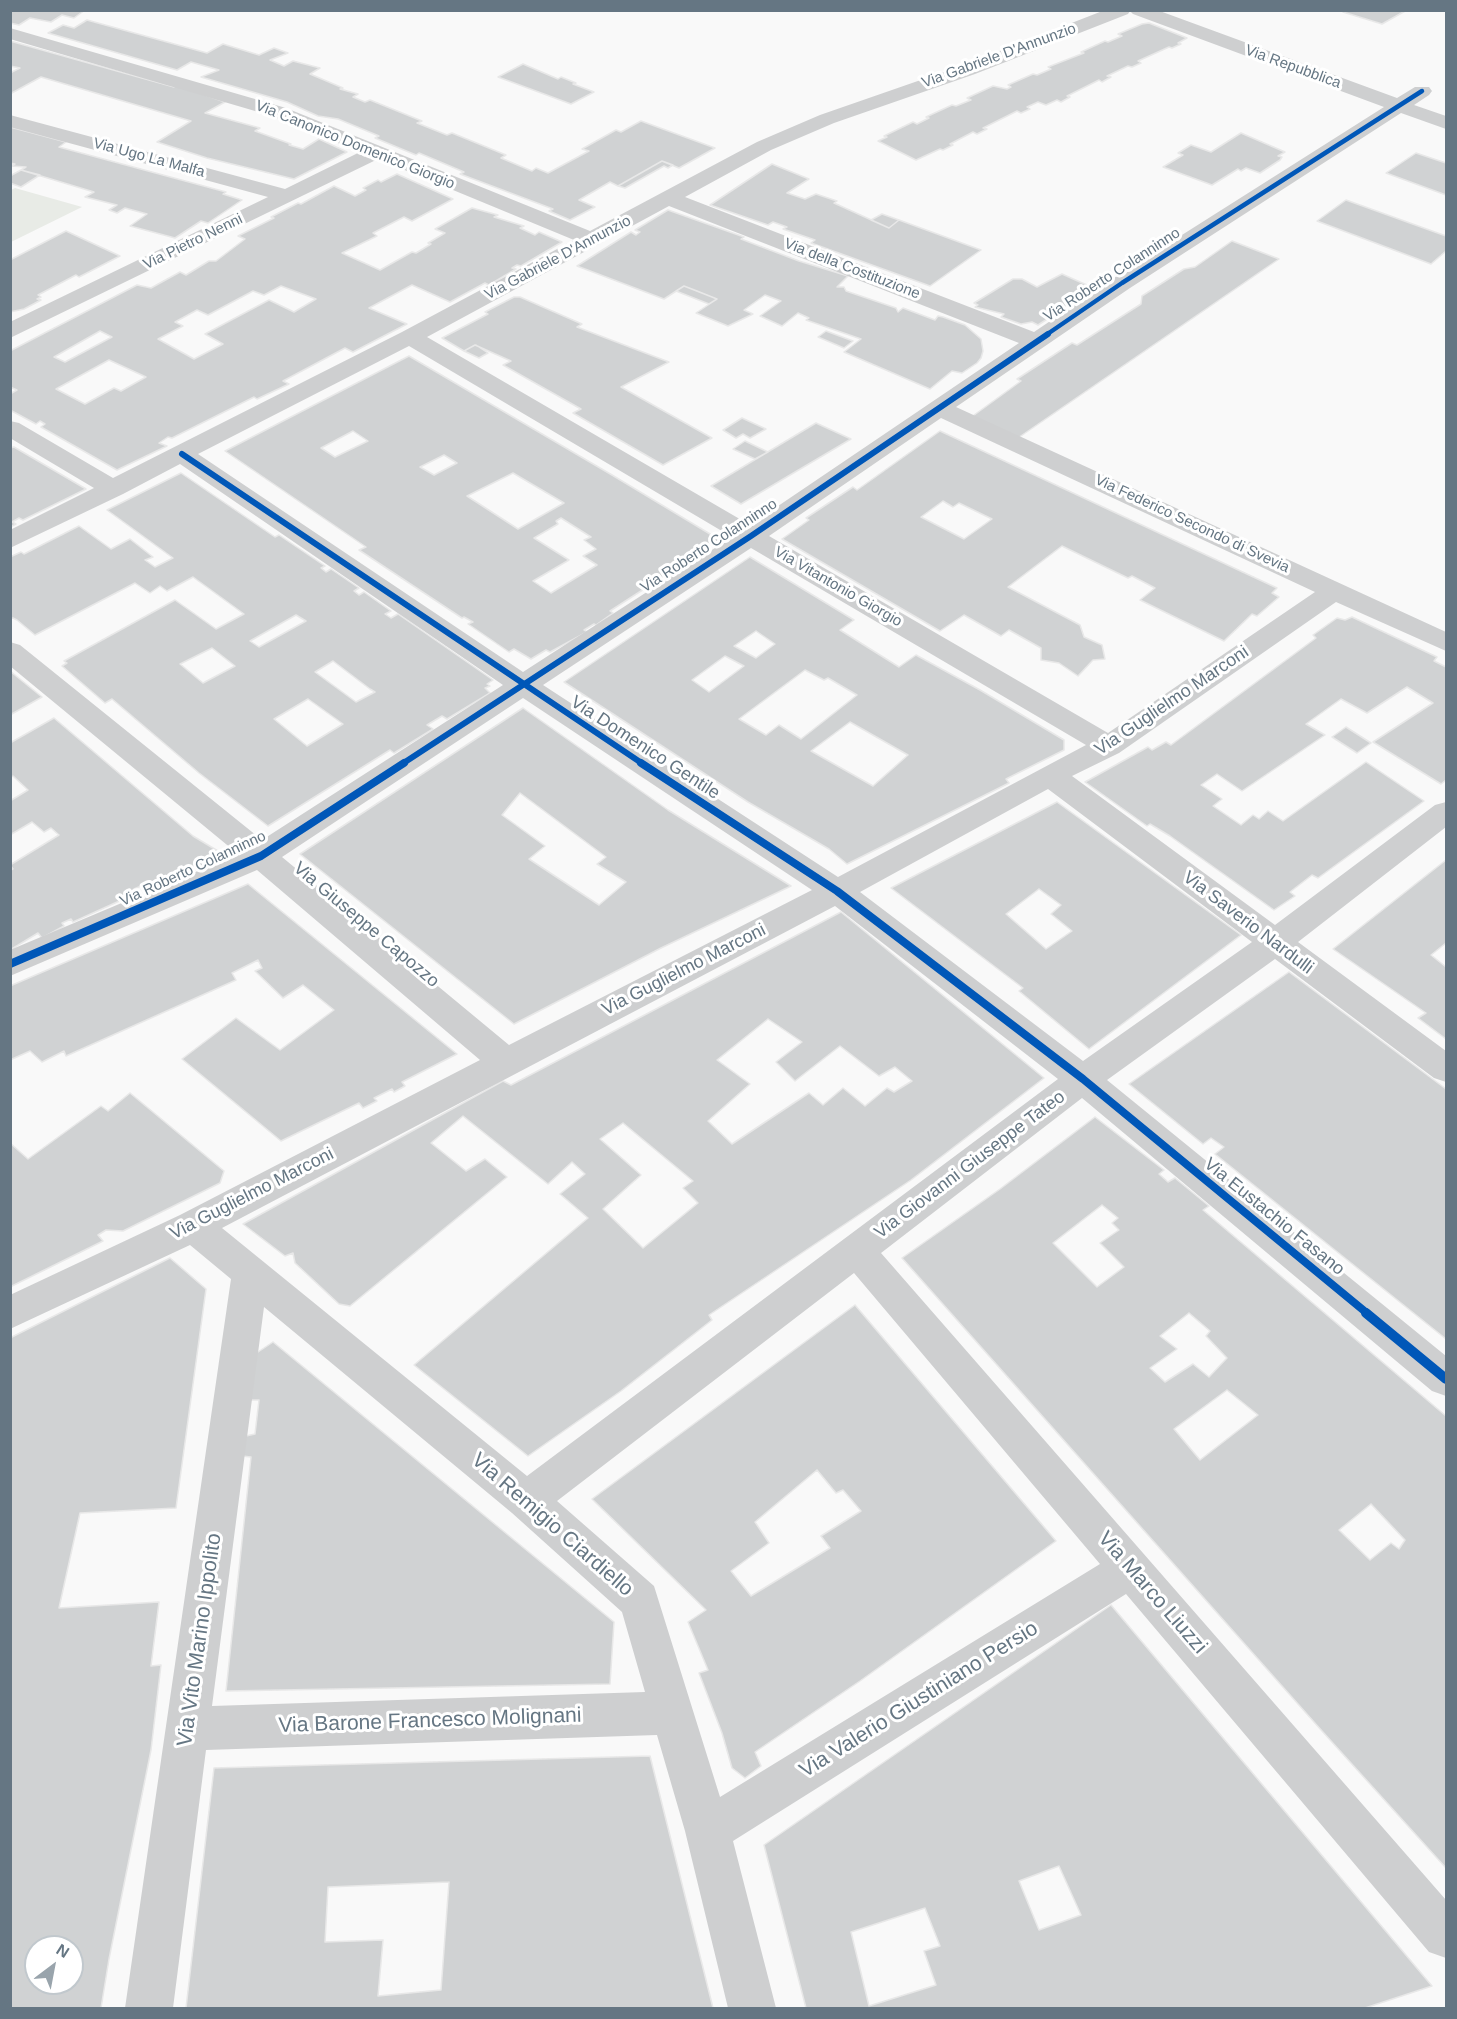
<!DOCTYPE html>
<style>
body{margin:0}
#map{position:relative;width:1457px;height:2019px;overflow:hidden;background:#f9f9f9;font-family:Arial,sans-serif}
canvas{display:block}
.frame{position:absolute;inset:0;border:12px solid #657683;pointer-events:none}
.north{position:absolute;left:24px;top:1935px;width:60px;height:60px;box-sizing:border-box;background:#fff;border:2px solid #c1c8cd;border-radius:50%;rotate:32deg;font-size:16px;font-weight:700;line-height:24px;text-align:center;color:#657683}
.north::after{content:'';display:block;margin:auto;width:21px;height:27px;background:#99a4ac;clip-path:polygon(50% 0,100% 100%,50% 72%,0 100%)}
</style>
<div id="map">
<canvas width="1457" height="2019"></canvas>
<div class="frame"></div>
<div class="north">N</div>
</div>
<script>
const ctx = document.querySelector('canvas').getContext('2d');
ctx.lineJoin = 'round';
function fill(path, color) {
  ctx.fillStyle = color;
  ctx.fill(path, 'evenodd');
}
function toPath(rows) {
  const path = new Path2D();
  for (const r of rows) {
    path.moveTo(r[0], r[1]);
    for (let i = 2; i < r.length; i += 2) path.lineTo(r[i], r[i + 1]);
  }
  return path;
}
function stroke(path, color, width, dash) {
  ctx.strokeStyle = color;
  ctx.lineWidth = width;
  ctx.lineCap = dash ? 'butt' : 'round';
  ctx.setLineDash(dash || []);
  ctx.stroke(path);
}
function write(font, color, halo, rows, align = 'center') {
  ctx.font = font + ' Arial,sans-serif';
  ctx.lineWidth = 6;
  ctx.setLineDash([]);
  ctx.textBaseline = 'middle';
  ctx.strokeStyle = halo;
  ctx.fillStyle = color;
  for (const [text, x, y, turn = 0] of rows) {
    ctx.save();
    ctx.translate(x, y);
    ctx.rotate((+turn || 0) * Math.PI / 180);
    ctx.textAlign = isNaN(turn) ? turn : align;
    if (halo) ctx.strokeText(text, 0, 0);
    ctx.fillText(text, 0, 0);
    ctx.restore();
  }
}
fill(toPath([
 [15,188,82,207,11,242,11,190]
]), '#e8ebe6');
const building = toPath([
 [10,10,85,10,74,18,62,15,51,22,30,18,19,25,10,23,10,10],
 [1346,10,1407,10,1382,24,1343,12,1346,10],
 [87,20,207,53,223,44,259,55,274,48,288,53,270,60,284,66,293,61,320,68,310,74,343,88,340,89,358,94,353,97,365,102,370,100,422,121,417,123,447,135,452,133,506,155,501,158,532,171,536,168,548,173,589,151,582,149,616,130,621,132,641,121,715,148,679,168,662,161,618,186,610,182,579,200,595,207,570,220,549,211,553,209,460,174,464,172,419,153,416,155,375,138,379,136,338,119,318,116,287,102,201,77,219,70,191,62,177,70,48,33,63,25,74,28,87,20],
 [1149,23,1187,38,1178,43,1181,44,1172,48,1169,47,1138,61,1141,63,1132,67,1128,66,1107,76,1111,77,1102,82,1099,80,1067,96,1070,97,1061,102,1057,100,1046,105,1038,102,1027,107,1030,109,1021,113,1017,111,983,128,987,129,977,134,973,132,950,144,953,145,943,150,940,149,916,160,878,141,887,137,884,136,913,122,917,124,929,118,926,117,952,105,956,106,971,100,967,98,993,86,1007,89,1011,87,1008,85,1033,74,1037,75,1051,69,1048,67,1084,53,1081,52,1105,41,1108,42,1122,36,1118,34,1142,24,1149,23],
 [10,41,174,87,177,85,225,102,205,113,260,128,255,131,291,144,289,145,303,149,319,139,347,152,294,179,207,158,157,142,191,121,41,77,10,94,10,73,20,68,10,66,10,41],
 [523,64,558,79,561,77,576,83,573,84,594,92,571,104,498,77,523,64],
 [10,127,66,142,59,147,226,192,223,194,242,200,208,223,201,221,175,238,130,226,147,214,125,208,117,213,109,210,117,205,85,197,94,192,21,170,26,167,11,166,15,164,10,163,10,127],
 [1241,133,1285,152,1278,156,1282,157,1280,160,1260,173,1246,168,1241,171,1238,169,1212,185,1163,167,1183,155,1178,153,1191,145,1211,152,1241,133],
 [1416,153,1446,163,1446,195,1386,173,1416,153],
 [662,161,673,165,668,168,664,166,625,188,618,186,662,161],
 [772,164,809,179,787,193,805,199,816,194,837,201,834,203,889,228,899,220,981,250,930,286,811,243,815,240,783,229,787,227,773,222,768,225,710,205,772,164],
 [21,170,40,175,21,187,10,183,10,176,21,170],
 [397,174,453,199,412,221,404,217,373,233,377,236,342,253,380,270,412,252,416,253,431,244,428,243,445,233,435,229,472,208,498,215,494,217,524,226,520,228,535,235,539,232,562,242,521,266,517,265,512,268,516,269,489,285,485,283,450,302,412,285,369,308,407,324,353,352,345,348,283,381,289,384,257,399,254,397,172,438,168,437,159,443,167,446,117,470,41,427,45,424,40,421,36,424,10,410,10,394,17,390,10,387,10,351,137,285,151,288,180,272,186,275,209,261,216,261,245,239,238,236,274,218,271,217,298,203,301,204,334,186,355,196,366,190,363,188,378,180,381,182,397,174],
 [281,286,316,299,294,312,269,300,205,334,223,344,194,359,158,339,183,326,175,322,197,310,208,315,253,291,264,295,281,286],
 [100,331,112,337,65,362,54,357,100,331],
 [109,360,146,377,121,391,114,388,85,404,56,389,109,360],
 [1346,200,1446,236,1446,251,1431,264,1317,221,1346,200],
 [668,210,744,237,741,239,799,261,848,276,837,287,844,287,846,291,896,308,898,312,903,308,935,320,938,316,943,317,965,325,981,339,983,351,981,358,977,363,962,373,952,371,930,389,844,352,861,339,806,320,809,318,798,313,782,326,760,316,781,301,765,295,744,310,753,314,728,326,696,313,717,299,684,286,664,299,577,266,631,232,636,235,640,232,635,230,668,210],
 [882,214,899,220,889,228,871,220,882,214],
 [66,231,120,256,79,277,76,275,38,295,41,297,37,299,41,300,24,309,10,312,10,260,66,231],
 [1232,241,1279,259,1015,440,970,418,1021,381,1017,379,1072,343,1077,345,1141,304,1142,296,1184,269,1195,267,1232,241],
 [1062,274,1089,286,1077,293,1083,296,1038,325,1032,322,1021,324,1001,317,1004,314,975,307,978,305,974,303,1013,279,1022,279,1037,287,1062,274],
 [684,286,697,291,717,299,709,304,676,291,684,286],
 [514,297,520,297,582,324,577,327,669,362,621,387,712,438,663,465,573,413,581,409,503,365,511,361,475,345,464,351,442,338,488,314,485,312,514,297],
 [826,331,853,341,844,348,818,337,826,331],
 [475,345,476,345,488,353,479,358,464,351,475,345],
 [409,356,612,475,720,540,610,611,613,613,596,625,594,624,584,630,587,632,550,652,546,650,531,659,514,649,509,652,468,624,473,622,464,617,462,618,359,550,366,547,225,451,409,356],
 [353,431,368,441,335,457,321,448,353,431],
 [444,455,457,463,434,475,420,467,444,455],
 [513,473,564,503,518,529,467,496,513,473],
 [561,518,591,537,584,540,596,549,583,556,597,565,551,593,533,581,569,560,534,538,558,524,556,521,561,518],
 [742,418,766,429,750,438,743,434,736,438,723,430,742,418],
 [816,423,851,439,741,504,711,486,816,423],
 [940,431,1277,588,1272,593,1279,597,1257,616,1252,614,1224,641,1140,600,1155,588,1132,576,1128,578,1062,546,1008,587,1080,625,1084,637,1102,645,1105,659,1093,660,1078,676,1059,663,1041,660,1041,648,1009,630,1001,636,964,615,940,631,782,539,809,520,806,518,853,487,857,490,940,431],
 [943,501,953,507,959,503,992,519,964,539,921,517,943,501],
 [745,441,768,452,755,459,733,449,745,441],
 [14,447,86,489,23,520,19,518,12,522,16,524,10,527,10,448,14,447],
 [181,473,275,537,279,535,325,566,321,568,326,572,331,569,359,588,354,591,359,595,364,592,391,611,385,614,391,618,398,614,493,680,487,684,490,686,485,688,490,693,447,719,442,716,427,725,433,729,394,753,390,750,268,826,199,773,112,699,105,703,62,666,67,663,64,661,175,600,216,629,244,614,193,577,167,591,160,586,150,593,135,583,35,635,17,620,13,618,10,619,10,557,21,552,24,554,79,526,111,549,130,539,153,557,145,560,155,567,173,558,107,510,181,473],
 [296,615,306,621,259,647,250,641,296,615],
 [212,648,235,666,203,683,180,664,212,648],
 [333,661,370,689,375,692,356,702,315,672,333,661],
 [308,699,343,724,307,746,274,719,308,699],
 [750,557,854,620,840,630,899,667,916,655,980,690,1064,740,1064,750,1006,779,1009,783,847,864,829,849,748,802,564,682,750,557],
 [756,631,775,644,756,658,734,646,756,631],
 [725,656,744,666,709,692,692,680,725,656],
 [805,670,824,680,828,678,857,695,801,739,779,725,766,735,739,719,805,670],
 [850,722,908,755,873,786,811,751,850,722],
 [1352,617,1437,657,1434,661,1446,667,1446,780,1441,784,1373,742,1433,703,1407,687,1367,713,1341,699,1306,724,1325,735,1242,791,1217,774,1201,785,1222,799,1213,806,1241,825,1253,815,1259,819,1268,811,1283,821,1366,762,1424,801,1318,878,1312,875,1290,892,1295,896,1274,910,1170,836,1150,824,1147,826,1085,782,1148,747,1152,750,1166,742,1171,745,1316,638,1313,635,1337,618,1345,620,1352,617],
 [10,671,42,697,10,715,10,671],
 [523,708,668,810,791,886,661,948,514,1024,300,854,523,708],
 [520,793,606,857,597,864,626,882,599,905,529,859,545,846,502,815,520,793],
 [54,718,193,836,223,854,220,859,152,889,146,884,134,889,137,893,73,922,71,919,62,923,64,926,42,938,38,933,10,950,10,871,13,869,10,865,59,835,51,828,44,832,32,822,10,835,10,801,28,790,13,776,10,778,10,743,54,718],
 [1346,727,1371,743,1357,753,1332,737,1346,727],
 [1057,802,1241,935,1089,1049,1019,991,1023,988,891,888,1057,802],
 [1039,889,1061,905,1051,914,1072,931,1046,949,1006,914,1039,889],
 [1446,860,1446,943,1431,955,1446,967,1446,1039,1418,1018,1426,1013,1333,949,1446,860],
 [248,884,457,1054,402,1082,405,1086,394,1092,392,1089,374,1098,377,1101,363,1108,359,1103,281,1141,182,1059,236,1018,280,1050,334,1010,303,985,283,998,255,971,262,968,258,960,232,973,236,980,66,1056,64,1051,42,1062,30,1051,10,1060,10,986,248,884],
 [841,912,1044,1078,911,1180,709,1315,712,1320,621,1391,528,1456,414,1365,588,1218,560,1194,585,1174,572,1162,548,1184,463,1116,431,1143,466,1171,485,1159,507,1177,350,1306,339,1304,295,1263,293,1253,285,1256,243,1224,503,1081,511,1085,841,912],
 [768,1019,802,1042,776,1062,795,1081,840,1046,879,1076,895,1067,912,1081,894,1092,887,1088,865,1106,843,1088,823,1105,809,1093,732,1144,708,1121,750,1084,717,1060,768,1019],
 [623,1123,693,1181,683,1188,698,1203,643,1248,603,1209,641,1175,600,1139,623,1123],
 [1289,972,1446,1089,1446,1339,1215,1154,1224,1147,1211,1138,1203,1144,1129,1084,1289,972],
 [130,1093,224,1171,220,1183,123,1231,106,1230,98,1235,103,1241,10,1287,10,1143,28,1159,101,1106,108,1111,130,1093],
 [1095,1117,1164,1170,1159,1174,1168,1182,1175,1178,1209,1206,1203,1210,1446,1416,1446,1868,1322,1731,902,1258,1000,1189,1095,1117],
 [1102,1205,1118,1218,1112,1223,1119,1230,1100,1243,1124,1267,1097,1287,1053,1243,1102,1205],
 [1189,1313,1210,1331,1206,1336,1227,1358,1209,1377,1193,1364,1165,1382,1150,1368,1177,1349,1160,1336,1189,1313],
 [1227,1390,1258,1415,1200,1460,1174,1429,1227,1390],
 [1371,1504,1405,1540,1399,1549,1391,1543,1370,1560,1339,1530,1371,1504],
 [170,1258,206,1289,176,1508,80,1513,59,1608,159,1602,151,1666,161,1665,151,1750,109,1959,101,2008,10,2008,10,1338,170,1258],
 [36,1947,72,1947,72,1983,36,1983,36,1947],
 [855,1305,1056,1541,860,1681,755,1752,761,1766,745,1778,732,1768,722,1733,699,1673,708,1670,688,1622,706,1610,592,1499,855,1305],
 [817,1470,836,1493,843,1490,861,1511,821,1536,830,1548,751,1596,731,1571,769,1543,755,1522,817,1470],
 [273,1342,614,1622,610,1684,226,1691,251,1457,242,1456,246,1436,255,1434,259,1400,250,1400,255,1354,273,1342],
 [1111,1605,1432,1986,1365,2008,806,2008,764,1845,1111,1605],
 [1059,1866,1081,1915,1039,1930,1019,1881,1059,1866],
 [925,1908,940,1946,924,1951,936,1985,869,2006,851,1932,925,1908],
 [650,1756,713,2008,186,2008,214,1768,650,1756],
 [449,1882,441,1990,378,1996,383,1940,325,1942,328,1887,449,1882]
]);
fill(building, '#d0d2d3');
stroke(building, '#e8e8e8', 1.5);
fill(toPath([
 [1105,10,1157,10,1397,98,1415,87,1429,87,1432,91,1429,95,1414,105,1446,116,1446,129,1401,113,1130,288,956,407,1446,632,1446,651,1336,602,1119,753,1072,776,1275,925,1435,805,1446,802,1446,827,1298,942,1446,1051,1446,1082,1434,1078,1275,959,1107,1080,1446,1356,1446,1396,1432,1391,1082,1098,881,1253,1446,1900,1446,1958,1429,1952,1126,1594,733,1841,776,2008,728,2008,685,1831,657,1735,206,1750,173,2008,125,2008,231,1279,190,1245,10,1329,10,1295,180,1215,480,1060,257,870,10,976,10,950,238,854,10,666,10,642,20,645,262,840,503,685,180,464,123,494,10,548,10,530,94,488,10,438,10,421,19,423,113,478,402,332,574,240,378,159,10,338,10,322,268,197,10,127,10,115,285,189,360,152,272,116,10,39,10,28,286,108,590,231,757,142,820,115,961,66,1105,10],
 [1130,11,1133,14,1384,107,1114,278,1034,332,685,197,771,150,834,123,975,74,1128,14,1130,11],
 [669,206,1019,343,750,525,427,337,669,206],
 [409,346,732,537,523,672,198,454,409,346],
 [941,418,1315,592,1108,733,769,536,941,418],
 [751,548,1086,745,838,877,543,685,751,548],
 [523,698,812,890,509,1045,282,857,523,698],
 [1048,789,1252,942,1083,1061,860,892,1048,789],
 [835,906,1058,1079,527,1476,222,1228,835,906],
 [854,1273,1100,1564,720,1797,654,1586,557,1501,854,1273],
 [264,1307,512,1513,622,1612,645,1692,212,1706,264,1307]
]), '#cecfd0');
stroke(toPath([
 [1046,335,1122,283,1422,91]
]), '#0057b8', 4.5);
stroke(toPath([
 [182,454,643,764],
 [402,764,751,536,1048,334]
]), '#0057b8', 6);
stroke(toPath([
 [641,763,837,891,1083,1079,1368,1314],
 [10,964,261,856,404,763]
]), '#0057b8', 8);
stroke(toPath([
 [1366,1313,1446,1379]
]), '#0057b8', 10);
write('15px', '#657683', '#fff', [
 ["Via Gabriele D'Annunzio",999,56,-20],
 ["Via Repubblica",1293,67,20],
 ["Via Canonico Domenico Giorgio",355,145,22],
 ["Via Ugo La Malfa",149,158,15],
 ["Via Pietro Nenni",193,242,-26],
 ["Via Gabriele D'Annunzio",558,258,-28],
 ["Via della Costituzione",852,269,21],
 ["Via Roberto Colanninno",1112,275,-33],
 ["Via Federico Secondo di Svevia",1192,524,25],
 ["Via Roberto Colanninno",709,546,-33],
 ["Via Vitantonio Giorgio",838,587,30],
 ["Via Roberto Colanninno",193,869,-25]
]);
write('18px', '#657683', '#fff', [
 ["Via Guglielmo Marconi",1172,701,-34],
 ["Via Domenico Gentile",645,748,33],
 ["Via Saverio Nardulli",1248,923,37],
 ["Via Giuseppe Capozzo",366,925,40],
 ["Via Guglielmo Marconi",684,970,-27],
 ["Via Giovanni Giuseppe Tateo",970,1165,-37],
 ["Via Guglielmo Marconi",252,1194,-27],
 ["Via Eustachio Fasano",1274,1217,39]
]);
write('21px', '#657683', '#fff', [
 ["Via Remigio Ciardiello",552,1525,41],
 ["Via Marco Liuzzi",1152,1593,49],
 ["Via Vito Marino Ippolito",200,1640,-82],
 ["Via Valerio Giustiniano Persio",919,1700,-32],
 ["Via Barone Francesco Molignani",430,1721,-2]
]);
</script>
